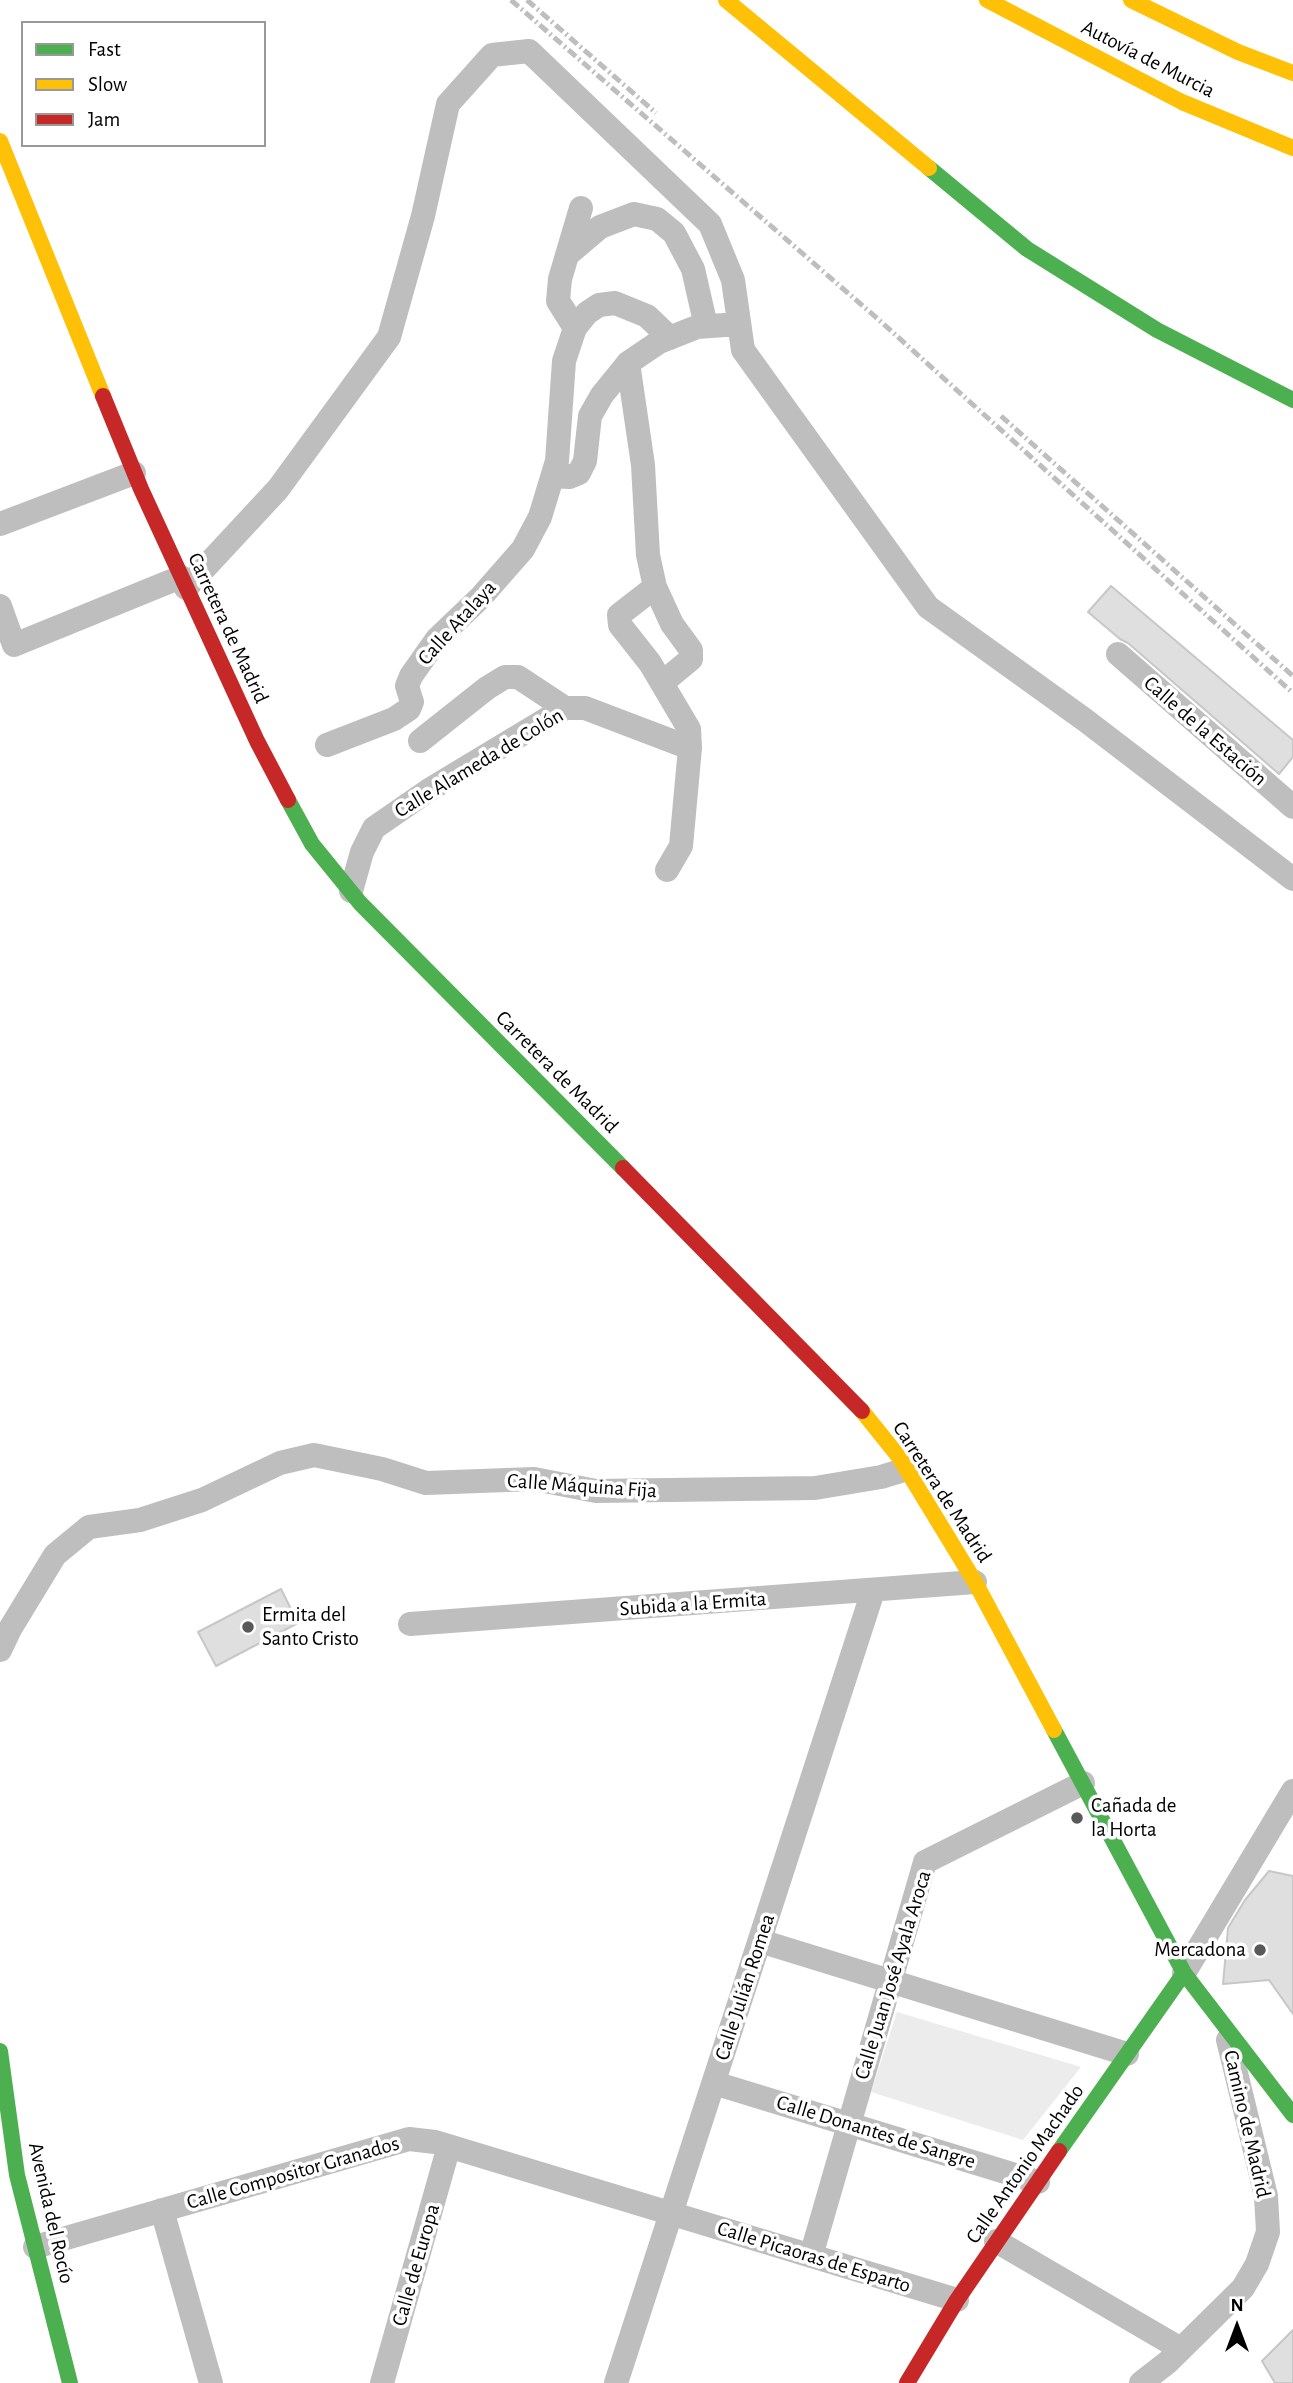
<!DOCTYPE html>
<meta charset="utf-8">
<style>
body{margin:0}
#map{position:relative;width:1293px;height:2383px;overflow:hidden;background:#fff;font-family:"Alegreya Sans",sans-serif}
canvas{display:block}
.legend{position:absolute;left:21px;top:21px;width:245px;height:126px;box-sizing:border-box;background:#fff;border:2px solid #999;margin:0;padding:9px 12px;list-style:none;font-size:21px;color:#000}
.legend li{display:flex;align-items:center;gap:14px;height:35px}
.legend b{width:35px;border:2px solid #999}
.north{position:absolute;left:1202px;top:2292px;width:70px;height:70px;-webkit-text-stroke:5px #fff;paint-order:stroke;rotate:0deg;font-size:19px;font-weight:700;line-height:28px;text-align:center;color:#000}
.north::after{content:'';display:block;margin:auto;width:24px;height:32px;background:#000;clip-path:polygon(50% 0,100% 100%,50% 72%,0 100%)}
</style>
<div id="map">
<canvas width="1293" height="2383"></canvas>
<ul class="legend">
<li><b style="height:9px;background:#4caf50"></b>Fast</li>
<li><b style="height:9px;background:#ffc107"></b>Slow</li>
<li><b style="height:9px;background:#c62828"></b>Jam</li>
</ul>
<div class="north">N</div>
</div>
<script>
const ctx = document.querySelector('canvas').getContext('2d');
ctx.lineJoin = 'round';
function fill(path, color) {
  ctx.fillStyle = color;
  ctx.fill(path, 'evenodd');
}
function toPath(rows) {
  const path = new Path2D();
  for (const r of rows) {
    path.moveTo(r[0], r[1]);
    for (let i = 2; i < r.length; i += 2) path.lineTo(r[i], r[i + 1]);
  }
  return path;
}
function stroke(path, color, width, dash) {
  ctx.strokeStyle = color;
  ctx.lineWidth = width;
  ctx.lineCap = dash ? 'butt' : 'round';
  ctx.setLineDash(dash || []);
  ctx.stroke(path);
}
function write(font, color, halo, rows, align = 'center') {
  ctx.font = font + ' "Alegreya Sans",sans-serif';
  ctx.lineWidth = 7;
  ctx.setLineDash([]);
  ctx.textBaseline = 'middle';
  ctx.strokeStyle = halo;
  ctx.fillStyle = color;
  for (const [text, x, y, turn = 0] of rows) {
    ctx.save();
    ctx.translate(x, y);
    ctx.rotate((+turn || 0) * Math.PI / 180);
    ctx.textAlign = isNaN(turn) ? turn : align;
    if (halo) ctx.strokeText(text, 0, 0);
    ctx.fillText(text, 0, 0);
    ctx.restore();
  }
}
fill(toPath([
 [897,2012,1081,2067,1023,2140,871,2092]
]), '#ececec');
const building = toPath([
 [1111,586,1293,740,1293,757,1279,774,1128,643,1120,639,1088,612,1111,586],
 [281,1589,298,1623,216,1666,198,1632,281,1589],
 [1269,1871,1293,1876,1293,2014,1269,1980,1223,1984,1228,1928,1245,1900,1269,1871],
 [1293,2330,1293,2383,1275,2383,1262,2361,1293,2330]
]);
fill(building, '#dfdfdf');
stroke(building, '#c7c7c7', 2);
stroke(toPath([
 [567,255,600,227,634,214,657,219,674,233,693,269,706,326],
 [575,328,558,301,560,279,581,208],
 [628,363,643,465,648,555,655,587,672,624,691,650,691,659,662,683],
 [553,476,569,477,579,473,585,461,590,416,602,395,628,363,659,342,697,327,739,324],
 [0,524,134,473],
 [655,587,619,615,620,625,650,663,689,729,690,748,681,846,667,870],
 [186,588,278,489,389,337,423,216,448,104,492,55,529,51,710,224,733,280,743,350,928,607,1085,720,1293,879],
 [0,606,14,645,181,577],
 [1118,654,1293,807],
 [420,741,487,688,505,677,518,677,565,708],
 [327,745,394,719,409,709,412,702,407,686,411,676,437,639,481,597,523,549,540,517,557,461,564,361,575,328,587,313,599,305,615,303,647,316,670,338],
 [351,891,362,852,374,828,429,790,565,708,585,708,690,748],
 [410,1624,975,1582],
 [0,1650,10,1629,55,1555,89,1527,140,1520,202,1500,280,1463,314,1455,382,1469,426,1483,534,1479,596,1491,815,1488,881,1477,907,1469],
 [760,1941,1127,2054],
 [1184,1973,1293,1791],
 [714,2083,1038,2182],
 [162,2210,211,2383],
 [996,2241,1181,2349],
 [35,2247,409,2139,435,2142,957,2300],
 [811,2256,925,1862,1083,1783],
 [382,2383,449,2146],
 [616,2383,873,1591],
 [1141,2383,1168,2362,1243,2288,1257,2264,1268,2232,1266,2196,1228,2040]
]), '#bebebe', 24);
stroke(toPath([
 [929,168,1027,249,1157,330,1293,400],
 [288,800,312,844,360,903,623,1168],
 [1054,1730,1184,1973,1293,2115],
 [0,2051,17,2175,70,2383],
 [1059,2151,1184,1973]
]), '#4caf50', 16);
stroke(toPath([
 [726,0,929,168],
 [987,0,1182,102,1293,148],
 [1131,0,1238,52,1293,73],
 [0,141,103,396],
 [862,1411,899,1457,975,1582,1054,1730]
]), '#ffc107', 16);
stroke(toPath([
 [103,396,141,489,257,741,288,800],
 [623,1168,862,1411],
 [907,2383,957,2300,1059,2151]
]), '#c62828', 16);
stroke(toPath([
 [511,0,879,320,1293,693],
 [527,0,656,113],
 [1001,416,1293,676]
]), '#bebebe', 5, [10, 3.5, 2, 3.5]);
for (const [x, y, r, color] of [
 [248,1627,7,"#595959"],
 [1077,1818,7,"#595959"],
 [1260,1950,7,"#595959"]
]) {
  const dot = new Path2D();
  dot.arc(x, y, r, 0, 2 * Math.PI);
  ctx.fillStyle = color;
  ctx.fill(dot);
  stroke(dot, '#fff', 2.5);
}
write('21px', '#000', '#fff', [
 ["Autovía de Murcia",1148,59,27],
 ["Calle Atalaya",457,623,-48],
 ["Carretera de Madrid",228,628,65],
 ["Calle de la Estación",1205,731,41],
 ["Calle Alameda de Colón",479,763,-31],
 ["Carretera de Madrid",557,1072,45],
 ["Calle Máquina Fija",582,1486,4],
 ["Carretera de Madrid",942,1492,57],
 ["Subida a la Ermita",693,1604,-4],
 ["Calle Juan José Ayala Aroca",893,1975,-73],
 ["Calle Julián Romea",745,1987,-72],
 ["Camino de Madrid",1247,2124,77],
 ["Calle Donantes de Sangre",876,2132,17],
 ["Calle Antonio Machado",1025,2164,-55],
 ["Calle Compositor Granados",293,2173,-16],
 ["Avenida del Rocío",51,2213,77],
 ["Calle Picaoras de Esparto",814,2257,17],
 ["Calle de Europa",416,2265,-74]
]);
write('21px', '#000', '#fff', [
 ["Ermita del",262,1615],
 ["Santo Cristo",262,1639],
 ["Cañada de",1091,1806],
 ["la Horta",1091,1830],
 ["Mercadona",1246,1950,"right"]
], 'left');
</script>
